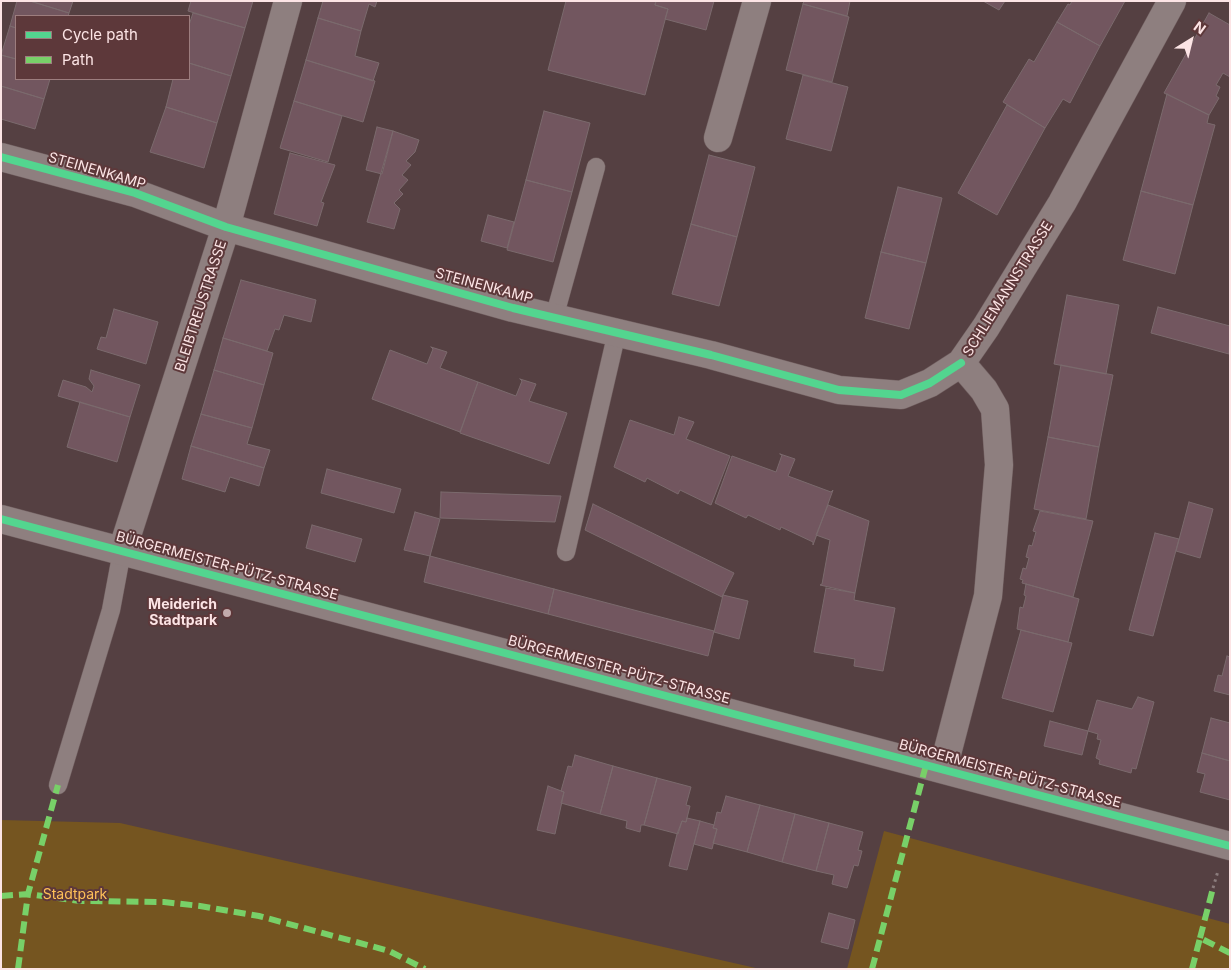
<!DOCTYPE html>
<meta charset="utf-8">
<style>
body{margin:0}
#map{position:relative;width:1231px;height:970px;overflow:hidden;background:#554042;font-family:Inter,sans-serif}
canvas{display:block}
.frame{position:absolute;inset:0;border:2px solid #fce4e5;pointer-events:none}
.legend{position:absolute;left:15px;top:15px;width:175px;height:65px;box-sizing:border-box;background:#5d383a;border:1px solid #9d7d7e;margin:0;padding:6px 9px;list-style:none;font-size:15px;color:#fce4e5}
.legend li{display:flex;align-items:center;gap:10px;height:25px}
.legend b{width:25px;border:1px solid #9d7d7e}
.north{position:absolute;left:1166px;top:15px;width:50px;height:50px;-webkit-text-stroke:4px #5d383a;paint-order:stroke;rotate:36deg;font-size:14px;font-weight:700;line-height:20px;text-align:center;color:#fce4e5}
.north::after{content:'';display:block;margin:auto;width:18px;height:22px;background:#fce4e5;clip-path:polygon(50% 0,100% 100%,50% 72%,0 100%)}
</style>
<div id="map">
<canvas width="1231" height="970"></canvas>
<div class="frame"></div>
<ul class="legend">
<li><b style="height:6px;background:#53d58f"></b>Cycle path</li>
<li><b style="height:6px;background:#78d068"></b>Path</li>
</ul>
<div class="north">N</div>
</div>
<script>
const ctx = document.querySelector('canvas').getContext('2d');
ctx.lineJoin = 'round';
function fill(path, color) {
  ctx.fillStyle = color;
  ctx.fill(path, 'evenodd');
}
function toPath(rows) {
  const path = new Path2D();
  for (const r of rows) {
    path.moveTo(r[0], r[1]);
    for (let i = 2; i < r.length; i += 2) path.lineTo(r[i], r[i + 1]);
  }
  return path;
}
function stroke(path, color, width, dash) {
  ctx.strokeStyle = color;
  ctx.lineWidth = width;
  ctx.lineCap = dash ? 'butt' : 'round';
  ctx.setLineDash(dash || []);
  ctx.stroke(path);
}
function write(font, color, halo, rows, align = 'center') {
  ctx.font = font + ' Inter,sans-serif';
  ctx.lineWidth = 4;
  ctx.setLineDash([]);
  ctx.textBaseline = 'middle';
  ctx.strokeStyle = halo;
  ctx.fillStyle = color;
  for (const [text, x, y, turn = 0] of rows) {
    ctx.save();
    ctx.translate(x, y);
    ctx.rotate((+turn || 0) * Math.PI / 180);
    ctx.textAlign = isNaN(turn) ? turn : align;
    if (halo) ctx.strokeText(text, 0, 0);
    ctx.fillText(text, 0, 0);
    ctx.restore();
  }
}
fill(toPath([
 [1,820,120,823,760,969,1,969],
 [884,831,1230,924,1230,969,847,969]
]), '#755520');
const building = toPath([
 [17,1,30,1,69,13,68,16,16,16,16,28,10,26,17,1],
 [30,1,73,1,69,13,30,1],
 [191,1,253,1,245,28,188,11,191,1],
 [323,1,377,1,375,7,369,4,361,31,318,18,323,1],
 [566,1,656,1,655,5,668,9,645,95,548,70,566,1],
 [656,1,714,1,706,30,665,19,668,9,655,5,656,1],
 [804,1,850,1,847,16,803,4,804,1],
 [983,1,1005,1,999,10,983,1],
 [1072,1,1125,1,1100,46,1057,22,1068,4,1070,5,1072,1],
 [803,4,849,17,832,82,786,70,803,4],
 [193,13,245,28,231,76,189,63,189,25,193,13],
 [1209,13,1230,25,1230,77,1223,73,1216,85,1220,87,1216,96,1219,98,1209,115,1164,93,1209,13],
 [318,18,361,31,355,56,379,63,373,81,306,60,318,18],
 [1057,22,1100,46,1070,103,1063,99,1045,128,1003,102,1029,59,1034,62,1057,22],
 [10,26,16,28,16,59,1,55,10,26],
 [1,55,16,59,16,79,50,79,44,99,1,86,1,55],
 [306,60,375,81,363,122,294,101,306,60],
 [189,63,231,76,217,123,166,107,173,79,189,79,189,63],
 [803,75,848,87,831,151,786,139,803,75],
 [1,86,44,99,35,129,1,119,1,86],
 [1167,94,1209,115,1207,123,1215,125,1193,205,1141,191,1167,94],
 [294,101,342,116,328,162,280,148,294,101],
 [1007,105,1045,128,997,215,958,193,1007,105],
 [166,107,217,123,204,168,150,152,166,107],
 [544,111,590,123,572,192,526,180,544,111],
 [377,127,393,131,382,174,366,170,377,127],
 [393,131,419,140,415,152,406,161,411,165,402,175,408,180,399,190,403,194,394,203,400,209,394,229,367,222,393,131],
 [290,153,335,165,321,202,324,203,317,226,274,214,290,153],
 [709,155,755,167,737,237,691,224,709,155],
 [526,180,572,192,553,262,507,250,526,180],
 [898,187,942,198,926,263,881,252,898,187],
 [1141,191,1193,205,1175,274,1123,260,1141,191],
 [488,215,514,222,507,248,481,241,488,215],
 [691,224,737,237,719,306,672,294,691,224],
 [881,252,926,263,909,329,865,318,881,252],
 [241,280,316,300,311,322,284,315,279,330,275,329,267,351,223,338,241,280],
 [1067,295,1119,305,1106,374,1054,364,1067,295],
 [1158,307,1230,326,1229,354,1151,333,1158,307],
 [114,309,158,322,146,364,97,349,101,337,106,338,114,309],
 [223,338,273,353,264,385,214,370,223,338],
 [431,347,447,352,440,368,478,382,460,432,372,399,390,350,427,364,433,349,431,347],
 [1061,365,1113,375,1099,447,1048,437,1061,365],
 [91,370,140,385,130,417,58,396,63,380,86,387,92,392,94,386,89,379,91,370],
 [214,370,264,385,252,428,201,414,214,370],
 [520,379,536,384,529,401,567,413,549,464,460,433,478,382,516,396,522,381,520,379],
 [80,402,130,417,117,462,67,447,80,402],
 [201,414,252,428,247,444,270,450,264,468,191,446,201,414],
 [679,417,694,422,686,439,730,456,711,505,680,490,678,494,647,478,645,482,614,467,630,420,674,435,679,417],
 [1048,437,1099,447,1086,519,1034,509,1048,437],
 [191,446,264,468,259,486,230,477,225,492,182,479,191,446],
 [780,454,795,459,788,476,831,492,833,490,813,545,813,542,781,527,780,530,748,515,746,518,715,503,732,456,776,472,782,455,780,454],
 [327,469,401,489,394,513,321,493,327,469],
 [441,492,561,496,555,522,440,518,441,492],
 [1189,502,1213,509,1200,558,1176,551,1189,502],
 [593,504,734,573,722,597,585,530,593,504],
 [828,505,869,521,855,593,820,585,822,584,830,540,816,535,828,505],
 [1040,511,1093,521,1073,597,1022,583,1023,580,1020,579,1023,568,1026,569,1029,558,1026,557,1029,545,1032,546,1036,532,1033,531,1040,511],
 [415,512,440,519,430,556,404,550,415,512],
 [312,525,362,539,355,562,306,548,312,525],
 [1155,533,1179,539,1153,636,1129,630,1155,533],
 [430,556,554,589,548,614,424,582,430,556],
 [1026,584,1079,599,1068,642,1017,629,1020,607,1023,608,1026,596,1024,595,1026,584],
 [826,588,855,593,854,600,895,608,883,671,854,666,855,659,814,652,826,588],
 [554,589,714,631,708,656,548,614,554,589],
 [723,595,748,601,739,639,714,632,723,595],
 [1021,630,1072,643,1053,712,1002,698,1021,630],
 [1227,656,1230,657,1230,695,1214,691,1218,675,1222,676,1227,656],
 [1138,697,1154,702,1136,769,1132,768,1131,773,1099,764,1100,760,1096,758,1101,740,1097,739,1098,734,1088,731,1097,700,1132,709,1138,697],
 [1211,718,1230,723,1230,761,1202,753,1211,718],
 [1050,721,1088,731,1082,755,1044,746,1050,721],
 [1202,753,1230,761,1230,800,1200,792,1205,774,1197,772,1202,753],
 [575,755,613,766,600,814,561,803,564,792,561,791,568,766,572,767,575,755],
 [613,766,657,778,644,825,641,825,640,832,626,828,627,821,600,814,613,766],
 [657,778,691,787,686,805,690,806,686,822,682,821,678,834,644,825,657,778],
 [548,786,564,792,555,834,537,830,548,786],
 [726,796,760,805,747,852,713,843,717,829,713,828,714,825,717,812,721,813,726,796],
 [760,805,795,814,782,862,747,852,760,805],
 [795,814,829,823,816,871,782,862,795,814],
 [687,818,700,821,687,870,669,866,677,834,682,821,686,822,687,818],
 [700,821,714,825,713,828,717,829,712,849,694,844,700,821],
 [829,823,863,832,858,850,862,851,858,866,854,865,847,888,832,884,834,875,816,871,829,823],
 [829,913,855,920,848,949,821,942,829,913]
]);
fill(building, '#72565f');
stroke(building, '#7b6a6d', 1);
const service = toPath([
 [554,318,596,167],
 [566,552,617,332],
 [58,785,111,610,122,551]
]);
const minor = toPath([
 [718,138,757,1],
 [1,157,135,193,226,227,513,308,711,355,839,390,901,395,930,383,961,363],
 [122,551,226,227,288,1],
 [943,769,988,596,999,465,995,409,984,390,961,363,986,327,1062,203,1172,1]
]);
const secondary = toPath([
 [1,519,1230,846]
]);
stroke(service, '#705e5f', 19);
stroke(minor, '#705e5f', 29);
stroke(secondary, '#705e5f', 29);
stroke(toPath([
 [1213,888,1218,871]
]), '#8b7c7d', 3, [2.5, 4]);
stroke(service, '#8e7f7f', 18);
stroke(minor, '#8e7f7f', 28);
stroke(secondary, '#8e7f7f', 28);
stroke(toPath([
 [1,896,28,894,80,901,164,902,200,906,259,916,356,942,389,951,425,969],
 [1200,938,1213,888],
 [18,969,28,894,58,785],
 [872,969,926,765],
 [1192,969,1200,938,1230,953]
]), '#78d068', 6, [12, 6]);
stroke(toPath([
 [1,157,135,193,226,227,513,308,711,355,839,390,901,395,930,383,961,363],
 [1,519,1230,846]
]), '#53d58f', 8);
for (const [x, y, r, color] of [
 [227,613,5,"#c2abac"]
]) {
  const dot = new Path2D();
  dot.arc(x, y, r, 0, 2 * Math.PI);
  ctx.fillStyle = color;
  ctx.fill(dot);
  stroke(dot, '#5d383a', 2);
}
write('14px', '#fce4e5', '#5d383a', [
 ["STEINENKAMP",97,171,16],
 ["STEINENKAMP",484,286,15],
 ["SCHLIEMANNSTRASSE",1008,289,-58],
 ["BLEIBTREUSTRASSE",201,306,-72],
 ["BÜRGERMEISTER-PÜTZ-STRASSE",227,566,15],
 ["BÜRGERMEISTER-PÜTZ-STRASSE",619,670,15],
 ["BÜRGERMEISTER-PÜTZ-STRASSE",1010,774,15]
]);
write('bold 14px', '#fce4e5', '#5d383a', [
 ["Meiderich",217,605],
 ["Stadtpark",217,621]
], 'right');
write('14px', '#ffc058', '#5d383a', [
 ["Stadtpark",75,895]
]);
</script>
